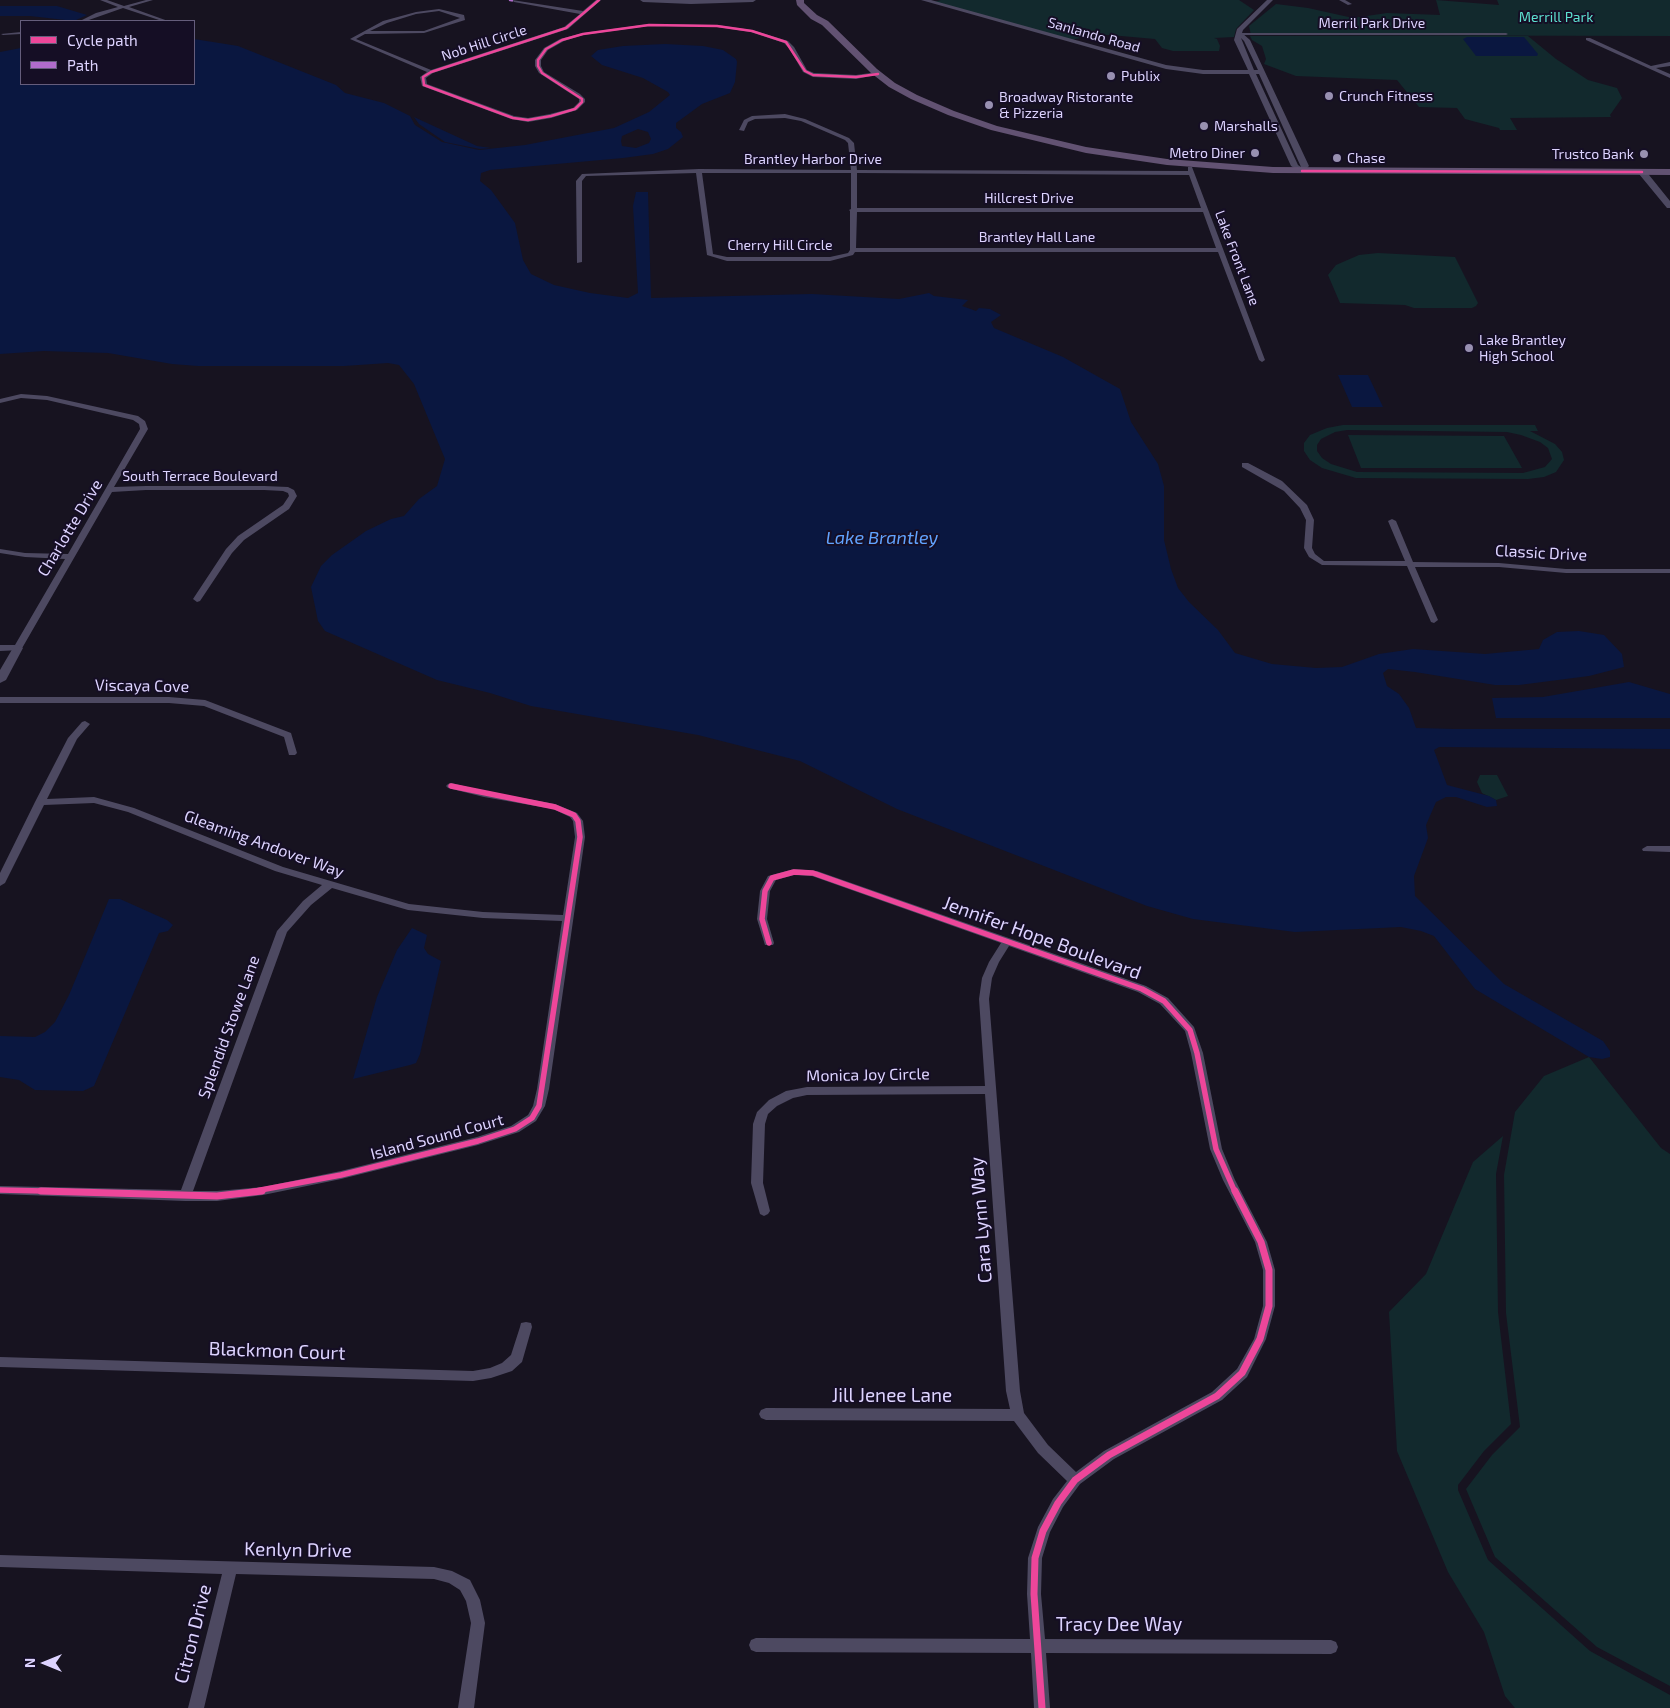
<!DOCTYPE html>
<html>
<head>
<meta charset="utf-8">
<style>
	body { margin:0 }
	#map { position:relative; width:1670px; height:1708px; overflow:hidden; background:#171320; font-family:"Exo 2",sans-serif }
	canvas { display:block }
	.legend { position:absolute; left:20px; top:20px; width:175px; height:65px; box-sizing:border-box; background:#150e25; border:1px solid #655d7c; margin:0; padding:6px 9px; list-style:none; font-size:15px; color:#ddd3ff }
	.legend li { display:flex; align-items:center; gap:10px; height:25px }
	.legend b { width:25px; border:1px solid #655d7c }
	.north { position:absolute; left:20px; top:1638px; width:50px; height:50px; -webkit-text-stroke:4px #150e25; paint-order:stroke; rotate:270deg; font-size:14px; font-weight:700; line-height:20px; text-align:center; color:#ddd3ff }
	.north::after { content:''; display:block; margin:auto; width:18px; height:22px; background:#ddd3ff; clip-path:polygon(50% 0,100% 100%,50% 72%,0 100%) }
</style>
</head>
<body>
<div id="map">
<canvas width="1670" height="1708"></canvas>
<ul class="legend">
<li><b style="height:6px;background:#ed469a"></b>Cycle path</li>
<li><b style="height:6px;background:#b06ccc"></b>Path</li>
</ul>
<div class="north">N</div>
</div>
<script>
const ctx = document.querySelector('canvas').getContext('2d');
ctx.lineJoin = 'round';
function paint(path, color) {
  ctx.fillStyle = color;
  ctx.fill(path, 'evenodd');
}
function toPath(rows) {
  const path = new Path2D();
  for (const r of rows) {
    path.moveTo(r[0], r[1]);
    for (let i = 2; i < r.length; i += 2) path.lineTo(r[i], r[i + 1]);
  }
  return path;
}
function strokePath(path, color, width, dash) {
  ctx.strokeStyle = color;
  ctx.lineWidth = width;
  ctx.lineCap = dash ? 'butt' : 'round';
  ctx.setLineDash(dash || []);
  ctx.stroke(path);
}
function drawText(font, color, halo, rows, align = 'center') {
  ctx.font = font + ' "Exo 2",sans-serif';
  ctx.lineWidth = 4;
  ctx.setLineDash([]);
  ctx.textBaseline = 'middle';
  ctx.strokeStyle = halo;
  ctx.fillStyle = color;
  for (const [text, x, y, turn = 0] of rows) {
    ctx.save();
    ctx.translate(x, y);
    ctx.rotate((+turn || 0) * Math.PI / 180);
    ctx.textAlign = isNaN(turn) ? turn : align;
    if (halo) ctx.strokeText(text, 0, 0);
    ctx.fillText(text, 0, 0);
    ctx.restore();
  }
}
paint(toPath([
	[941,0,1239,0,1254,10,1236,29,1234,37,1214,38,1217,39,1220,46,1219,51,1173,51,1162,48,1155,39,1110,35,1094,35,1071,40,934,2],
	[1436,0,1499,5,1497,0,1670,0,1670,36,1251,35,1249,26,1276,4,1308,8,1353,18,1387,13,1440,15],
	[1250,36,1528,36,1556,59,1588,80,1617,88,1622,98,1610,115,1611,117,1510,118,1517,130,1500,130,1499,128,1465,119,1457,108,1419,107,1397,80,1296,76,1264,64,1266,59,1262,46,1252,40],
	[1378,253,1455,257,1478,303,1476,306,1472,308,1414,308,1405,305,1340,303,1328,275,1336,265,1359,255],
	[1343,425,1535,425,1538,431,1530,431,1555,444,1562,452,1564,460,1556,472,1544,477,1528,479,1356,478,1322,468,1310,460,1304,451,1304,443,1310,435,1327,428],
	[1347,430,1507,432,1521,435,1540,442,1548,448,1552,459,1545,467,1523,473,1357,472,1331,464,1322,458,1317,451,1317,445,1321,439,1335,432],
	[1348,435,1504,436,1522,468,1361,468],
	[1480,775,1497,775,1508,796,1496,800,1482,793,1477,782],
	[1589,1057,1661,1148,1670,1154,1670,1686,1597,1647,1495,1557,1466,1489,1492,1455,1520,1427,1506,1313,1504,1175,1515,1112,1544,1076],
	[1503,1136,1496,1174,1498,1312,1511,1424,1484,1451,1458,1485,1458,1490,1488,1560,1590,1651,1670,1695,1670,1708,1515,1708,1505,1696,1484,1632,1448,1572,1397,1451,1389,1312,1426,1274,1473,1162]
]), '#12292d');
paint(toPath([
	[0,6,57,6,87,15,74,21,30,16,0,16],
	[1467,37,1524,37,1538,54,1537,56,1476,56,1463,39],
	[194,39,238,46,336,85,345,93,384,103,410,116,415,125,442,142,479,150,525,145,614,128,649,112,670,95,668,92,643,78,602,65,591,56,598,50,623,46,665,44,703,46,723,50,736,59,737,62,735,82,730,93,702,104,676,123,676,128,681,132,683,137,668,149,653,154,623,158,490,170,481,173,480,181,491,190,515,223,523,260,531,274,554,285,590,293,628,298,638,293,633,206,636,192,648,192,651,298,812,294,899,299,929,293,934,296,968,300,962,306,976,311,979,308,990,309,1001,315,991,322,994,328,1063,357,1120,389,1131,422,1158,464,1164,486,1164,540,1171,569,1178,588,1189,602,1218,630,1235,653,1272,664,1316,668,1342,667,1379,654,1413,649,1485,654,1539,649,1543,640,1557,632,1579,631,1604,635,1622,654,1624,667,1589,676,1519,685,1495,685,1415,672,1388,669,1383,673,1387,686,1399,694,1409,708,1416,728,1454,729,1670,729,1670,749,1439,747,1434,750,1447,785,1489,796,1496,800,1497,806,1487,807,1456,797,1446,797,1436,802,1426,825,1428,838,1414,876,1415,896,1504,984,1603,1041,1610,1051,1610,1057,1602,1059,1589,1057,1475,989,1434,936,1421,931,1401,927,1295,932,1193,919,1147,906,897,809,800,761,698,735,531,706,490,693,437,680,325,631,318,621,311,587,321,566,332,555,366,531,391,519,404,516,419,499,437,486,445,459,414,384,399,365,388,363,344,366,198,366,172,364,108,353,44,351,0,354,0,52,21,48,21,84,194,84],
	[638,129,648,132,651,139,649,143,636,148,622,146,621,141,622,136],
	[414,117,477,146,491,148,480,149,445,142,419,124],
	[1338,375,1368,375,1383,407,1352,407],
	[1629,682,1670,694,1670,718,1496,718,1492,698,1543,697],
	[109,899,120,899,167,920,173,925,168,931,159,933,94,1086,83,1091,35,1090,19,1080,0,1077,0,1036,35,1037,45,1032,55,1022,69,995],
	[412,928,427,935,424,948,428,954,441,961,420,1054,416,1063,410,1065,353,1079,377,997,397,950]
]), '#0a1740');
paint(toPath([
	[100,0,107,0,124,6,146,0,153,0,129,7,168,21,162,21,123,8,86,21,80,21,96,13,118,7,100,0],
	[512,0,583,11,596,0,601,0,568,29,433,73,426,78,427,84,514,116,528,118,550,114,573,108,579,102,579,99,539,73,535,66,535,60,544,48,560,39,583,33,649,24,717,25,752,30,788,41,794,47,807,70,814,73,856,75,878,72,881,74,856,79,813,77,803,72,789,48,784,43,751,32,717,27,649,26,583,35,564,41,548,50,541,60,541,66,544,72,580,94,585,99,585,102,577,110,551,118,528,122,511,119,422,86,420,77,427,72,350,39,383,21,416,12,439,9,464,15,465,20,424,33,365,34,356,39,431,70,564,27,580,14,514,2,512,0],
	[439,11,460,18,424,31,370,31,387,23,416,14,439,11],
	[1339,0,1345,0,1352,4,1348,5,1339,0],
	[21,32,21,34,3,35,1,34,21,32],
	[1239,33,1506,33,1508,34,1506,35,1237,35,1239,33],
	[1586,38,1590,38,1651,66,1670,62,1670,66,1656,68,1670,74,1670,78,1586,40,1586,38],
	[785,114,805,119,849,138,854,143,857,170,1188,171,1188,167,1192,167,1265,360,1262,362,1259,360,1218,252,855,252,853,255,830,261,727,261,707,255,696,173,586,176,582,181,582,262,577,263,576,181,582,174,699,169,851,170,848,143,845,140,801,121,785,118,755,119,748,122,744,131,739,130,744,120,752,116,785,114],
	[702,173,851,173,851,209,849,210,850,211,850,250,848,253,830,257,727,257,713,254,702,173],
	[857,173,1189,175,1201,208,857,208,857,173],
	[857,212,1203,212,1216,248,856,248,857,212],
	[21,394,47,396,138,416,145,421,148,429,114,487,146,486,264,486,288,487,294,490,297,496,289,509,244,540,232,553,200,601,197,602,193,599,226,549,238,536,283,505,289,496,288,493,283,491,264,490,146,490,112,492,21,650,0,651,0,645,15,645,65,559,25,557,0,553,0,549,25,553,68,554,140,429,139,424,133,420,47,400,21,398,0,403,0,399,21,394],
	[1242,463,1248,463,1282,481,1307,505,1314,520,1312,548,1315,554,1324,561,1405,561,1388,521,1392,519,1396,521,1413,562,1499,563,1566,569,1670,569,1670,573,1566,573,1499,567,1415,567,1438,620,1434,623,1431,622,1407,566,1322,565,1309,557,1304,548,1306,520,1300,508,1284,491,1242,467,1242,463],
	[0,697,169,697,205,700,291,733,297,753,295,755,289,755,284,737,204,706,169,703,0,703,0,697],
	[85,721,90,724,77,739,47,799,94,797,134,808,283,867,409,904,483,912,563,915,575,837,573,821,570,817,553,809,484,797,448,788,446,786,448,784,451,783,484,791,555,804,577,813,583,821,585,837,549,1089,545,1106,536,1121,519,1132,478,1145,341,1179,263,1195,217,1201,185,1201,0,1194,0,1186,181,1190,277,931,303,901,322,885,275,871,128,812,94,803,44,805,5,883,0,886,0,873,35,802,68,738,82,722,85,721],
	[332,888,408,910,483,918,562,921,537,1089,533,1106,528,1115,511,1126,477,1137,341,1171,263,1187,217,1191,193,1191,287,932,311,905,332,888],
	[1647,846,1670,846,1670,852,1643,851,1642,849,1647,846],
	[794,869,817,871,1146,986,1168,998,1194,1027,1203,1053,1222,1149,1235,1180,1267,1242,1275,1270,1275,1306,1266,1339,1247,1377,1222,1400,1114,1459,1080,1484,1063,1507,1050,1532,1042,1558,1041,1594,1045,1639,1331,1640,1336,1642,1338,1647,1336,1652,1331,1654,1046,1653,1050,1708,1034,1708,1031,1653,756,1652,751,1650,749,1645,751,1640,756,1638,1030,1639,1027,1594,1028,1558,1038,1527,1053,1499,1067,1481,1038,1453,1014,1421,766,1420,761,1418,759,1414,761,1410,766,1408,1010,1409,1006,1391,985,1094,807,1095,793,1098,777,1106,768,1114,765,1124,763,1183,770,1211,768,1214,764,1216,760,1214,751,1183,753,1124,757,1112,769,1100,786,1091,807,1087,985,1086,979,999,982,978,989,962,1001,943,812,876,794,875,776,880,770,891,767,919,774,943,773,945,765,945,757,919,760,891,768,876,794,869],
	[1009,946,1138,992,1160,1004,1185,1031,1191,1053,1210,1149,1223,1180,1255,1242,1263,1270,1263,1306,1254,1339,1237,1369,1212,1392,1104,1451,1076,1472,1048,1445,1024,1413,1020,1391,989,999,992,978,999,962,1009,946],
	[526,1322,531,1323,532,1327,522,1362,512,1371,491,1378,473,1381,0,1367,0,1357,473,1371,490,1368,502,1363,511,1355,520,1327,521,1323,526,1322],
	[0,1555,434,1567,452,1571,470,1580,480,1600,485,1623,474,1708,458,1708,471,1623,466,1601,460,1590,449,1583,434,1579,236,1574,204,1708,188,1708,222,1574,0,1567,0,1555]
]), '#4d4961');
paint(toPath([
	[640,0,756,0,753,2,691,4,643,2,640,0],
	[921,0,931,0,1166,65,1203,70,1248,70,1234,40,1237,29,1267,0,1273,0,1243,30,1242,33,1250,40,1309,166,1302,173,1291,166,1249,74,1203,74,1166,69,921,0],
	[1241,38,1244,41,1258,70,1254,70,1241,38],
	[1256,74,1259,74,1301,167,1298,165,1256,74],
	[1639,170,1645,170,1670,201,1670,208,1667,208,1639,174,1639,170],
	[18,645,23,648,6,680,0,683,0,670,14,646,18,645]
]), '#4d4961');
paint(toPath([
	[796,0,804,0,804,3,817,15,828,21,877,69,895,83,917,95,954,111,997,126,1086,147,1167,159,1273,167,1670,169,1670,175,1273,173,1167,165,1086,153,991,130,948,115,911,99,889,87,871,73,822,25,811,19,797,5,796,0]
]), '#625272');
strokePath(toPath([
	[509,0,514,1]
]), '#b06ccc', 2, [4, 2]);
strokePath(toPath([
	[599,0,566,28,431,72,423,77,424,85,513,118,528,120,551,116,575,109,582,102,582,99,542,73,538,66,538,60,546,49,562,40,583,34,649,25,717,26,752,31,786,42,805,71,813,75,856,77,878,74],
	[1302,171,1642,172]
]), '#ed469a', 2.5);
strokePath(toPath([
	[769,943,762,919,765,891,772,878,794,872,813,873,1142,989,1164,1001,1190,1030,1197,1053,1216,1149,1235,1192],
	[0,1190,86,1192],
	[250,1192,341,1175,478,1141,515,1129,532,1118,539,1106,580,837,578,821,574,815,555,807,451,786]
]), '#ed469a', 5.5);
strokePath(toPath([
	[41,1191,217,1196,262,1191],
	[1042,1708,1034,1594,1035,1558,1043,1531,1058,1503,1075,1480,1109,1455,1217,1396,1242,1373,1260,1339,1269,1306,1269,1270,1261,1242,1235,1191]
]), '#ed469a', 7);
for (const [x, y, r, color] of [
	[1111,76,5,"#9890b1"],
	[1329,96,5,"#9890b1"],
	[989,105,5,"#9890b1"],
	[1204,126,5,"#9890b1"],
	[1255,153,5,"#9890b1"],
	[1644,154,5,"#9890b1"],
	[1337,158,5,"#9890b1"],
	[1469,348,5,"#9890b1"]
]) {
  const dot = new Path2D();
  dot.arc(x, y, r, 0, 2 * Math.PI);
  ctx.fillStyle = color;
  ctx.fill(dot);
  strokePath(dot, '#150e25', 2);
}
drawText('14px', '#5de1d0', '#150e25', [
	["Merrill Park",1556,17]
]);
drawText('14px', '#ddd3ff', '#150e25', [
	["Merril Park Drive",1372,23],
	["Sanlando Road",1094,35,16],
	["Nob Hill Circle",484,43,-18],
	["Brantley Harbor Drive",813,159],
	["Hillcrest Drive",1029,198],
	["Brantley Hall Lane",1037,237],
	["Cherry Hill Circle",780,245],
	["Lake Front Lane",1237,258,69],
	["South Terrace Boulevard",200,476]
]);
drawText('14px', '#ddd3ff', '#150e25', [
	["Publix",1121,76],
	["Crunch Fitness",1339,96],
	["Broadway Ristorante",999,97],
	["& Pizzeria",999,113],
	["Marshalls",1214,126],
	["Metro Diner",1245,153,"right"],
	["Trustco Bank",1634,154,"right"],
	["Chase",1347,158],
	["Lake Brantley",1479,340],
	["High School",1479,356]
], 'left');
drawText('16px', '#ddd3ff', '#150e25', [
	["Charlotte Drive",70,528,-59],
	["Classic Drive",1541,553,3],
	["Viscaya Cove",142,686,1],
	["Gleaming Andover Way",264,844,20],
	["Splendid Stowe Lane",229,1027,-70],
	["Monica Joy Circle",868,1075,-1],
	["Island Sound Court",437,1137,-15]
]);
drawText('italic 18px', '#61a3ff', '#150e25', [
	["Lake Brantley",882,538]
]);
drawText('19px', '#ddd3ff', '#150e25', [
	["Jennifer Hope Boulevard",1042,938,20],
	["Cara Lynn Way",981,1220,-94],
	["Blackmon Court",277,1351,2],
	["Jill Jenee Lane",892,1396],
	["Kenlyn Drive",298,1550,1],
	["Tracy Dee Way",1119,1625],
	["Citron Drive",193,1634,-76]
]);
</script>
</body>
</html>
